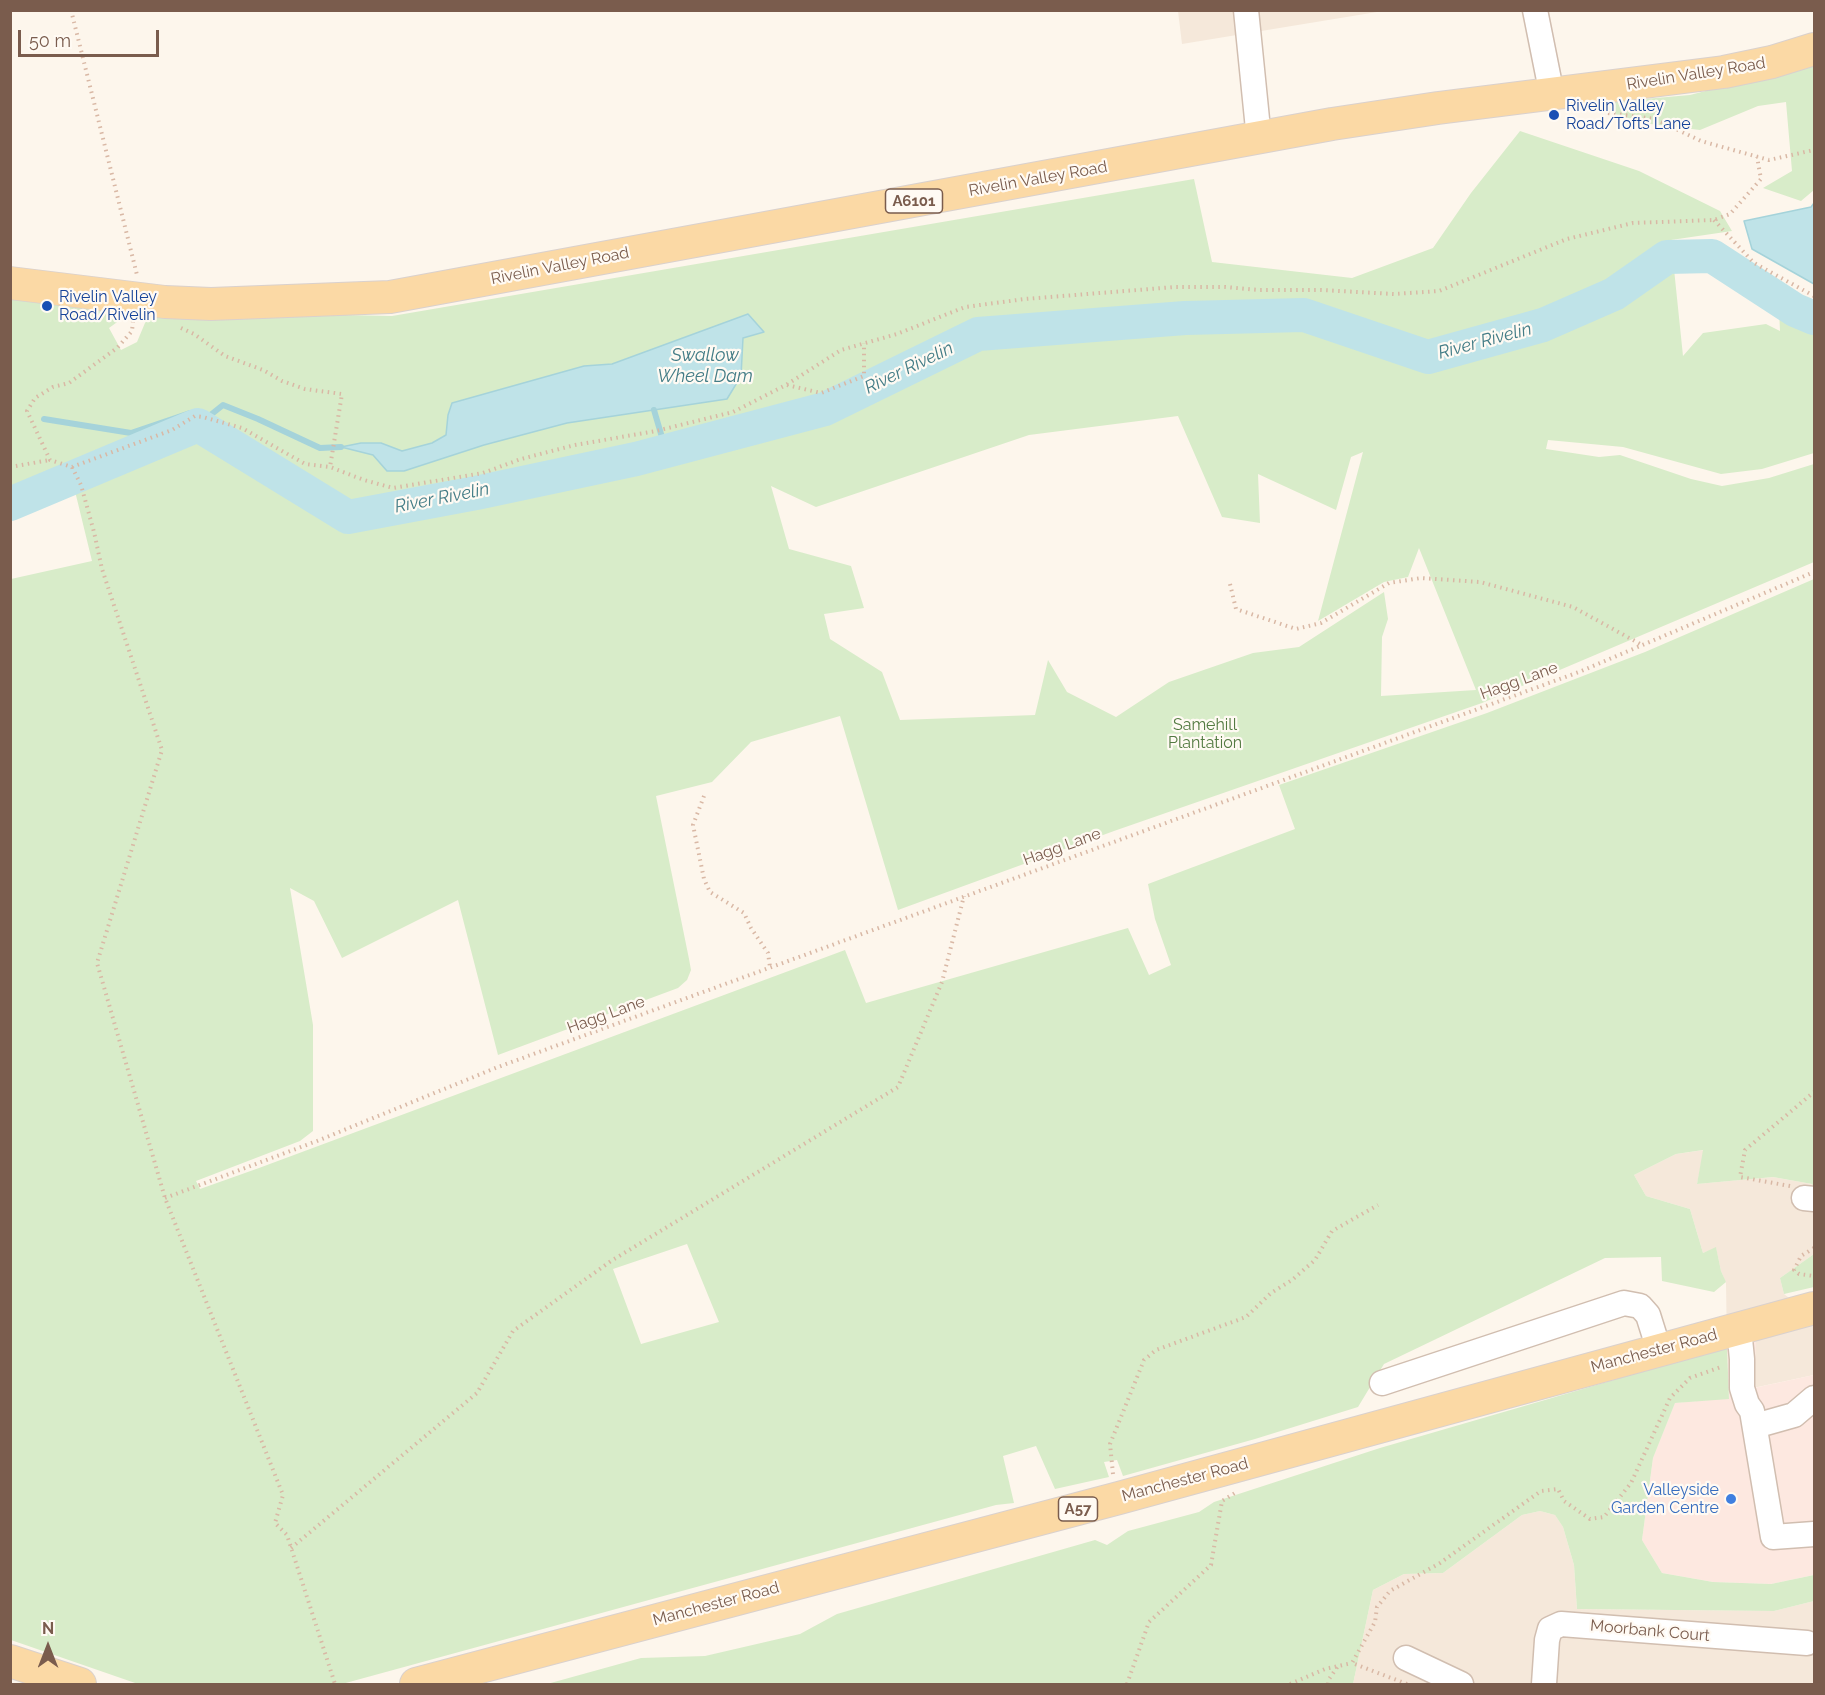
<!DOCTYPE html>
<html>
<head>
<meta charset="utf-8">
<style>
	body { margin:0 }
	#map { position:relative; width:1825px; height:1695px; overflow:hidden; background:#fdf6ec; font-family:Raleway,sans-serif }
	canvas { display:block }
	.frame { position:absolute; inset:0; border:12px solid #7a5c4d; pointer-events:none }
	.north { position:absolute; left:18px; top:1617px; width:60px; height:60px; -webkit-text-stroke:4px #fffaf3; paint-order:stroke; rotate:0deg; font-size:16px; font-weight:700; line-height:24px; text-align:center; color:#7a5c4d }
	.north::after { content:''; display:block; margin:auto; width:21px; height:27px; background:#7a5c4d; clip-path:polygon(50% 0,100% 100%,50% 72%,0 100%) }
	.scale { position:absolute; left:18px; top:30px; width:141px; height:27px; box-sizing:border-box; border:3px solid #7a5c4d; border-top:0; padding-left:8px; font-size:18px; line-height:21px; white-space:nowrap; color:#7a5c4d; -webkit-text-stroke:4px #fffaf3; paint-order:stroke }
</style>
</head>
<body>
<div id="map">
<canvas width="1825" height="1695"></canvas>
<div class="frame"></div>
<div class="north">N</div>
<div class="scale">50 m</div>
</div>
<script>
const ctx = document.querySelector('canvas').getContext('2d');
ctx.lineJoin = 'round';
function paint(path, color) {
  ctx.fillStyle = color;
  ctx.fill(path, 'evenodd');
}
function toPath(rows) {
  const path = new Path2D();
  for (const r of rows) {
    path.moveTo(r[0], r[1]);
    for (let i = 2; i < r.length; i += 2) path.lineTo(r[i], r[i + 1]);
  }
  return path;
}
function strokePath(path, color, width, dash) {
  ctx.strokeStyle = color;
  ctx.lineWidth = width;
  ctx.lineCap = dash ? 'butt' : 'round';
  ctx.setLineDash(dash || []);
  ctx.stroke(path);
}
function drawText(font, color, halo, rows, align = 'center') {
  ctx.font = font + ' Raleway,sans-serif';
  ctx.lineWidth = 4.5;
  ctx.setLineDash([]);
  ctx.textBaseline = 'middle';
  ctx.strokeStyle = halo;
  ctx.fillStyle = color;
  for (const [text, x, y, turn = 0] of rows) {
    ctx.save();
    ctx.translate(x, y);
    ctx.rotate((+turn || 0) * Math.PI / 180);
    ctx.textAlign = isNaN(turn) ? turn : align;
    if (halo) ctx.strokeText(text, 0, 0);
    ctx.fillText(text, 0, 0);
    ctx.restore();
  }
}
paint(toPath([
	[1376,10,1377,12,1182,44,1178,11],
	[1704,1150,1697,1184,1773,1177,1812,1184,1814,1188,1814,1254,1780,1278,1784,1294,1814,1317,1814,1375,1753,1388,1755,1341,1727,1347,1726,1283,1721,1271,1716,1248,1703,1253,1690,1209,1646,1196,1634,1175,1676,1154],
	[1540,1511,1555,1515,1563,1527,1574,1565,1577,1609,1774,1611,1814,1601,1814,1684,1353,1684,1373,1590,1404,1574,1443,1573,1522,1515]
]), '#f5e8da');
paint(toPath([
	[1756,1341,1754,1388,1814,1375,1814,1575,1771,1584,1713,1582,1662,1573,1642,1540,1653,1458,1675,1403,1729,1398,1727,1347]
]), '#fde8e0');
paint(toPath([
	[1814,63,1814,190,1801,201,1763,188,1792,171,1786,102,1758,106,1700,130,1626,121,1599,103,1690,95],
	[1520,131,1639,171,1720,211,1732,231,1671,240,1683,356,1703,333,1766,324,1780,331,1778,288,1814,302,1814,453,1762,469,1721,474,1623,447,1548,440,1546,449,1599,457,1620,455,1691,479,1722,486,1769,478,1814,464,1814,562,1482,703,1114,831,898,910,840,716,751,742,712,782,656,796,689,959,691,970,687,980,678,988,498,1055,458,900,342,958,314,901,290,888,313,1025,313,1131,300,1141,196,1181,200,1189,259,1168,845,950,866,1003,1128,928,1149,975,1171,965,1155,919,1148,884,1295,829,1279,785,1487,713,1645,652,1814,579,1814,1188,1812,1184,1773,1177,1697,1184,1703,1150,1676,1154,1634,1175,1646,1196,1690,1209,1703,1253,1716,1247,1721,1271,1726,1282,1714,1292,1662,1281,1661,1257,1605,1258,1384,1364,1358,1407,1255,1439,1123,1476,1117,1460,1104,1462,1109,1477,1055,1489,1036,1446,1003,1456,1014,1503,996,1505,342,1684,138,1684,11,1640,11,579,92,561,74,487,11,513,11,293,109,304,121,314,120,320,109,328,121,350,137,342,150,311,392,316,1194,179,1212,262,1352,278,1433,248,1471,193],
	[1178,416,1222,517,1260,523,1258,474,1336,510,1351,457,1363,452,1318,621,1384,582,1408,577,1419,548,1476,690,1381,696,1382,637,1388,619,1384,592,1299,647,1253,653,1169,682,1116,717,1067,692,1048,660,1035,715,900,720,882,672,830,639,824,614,864,608,851,566,789,549,771,486,816,507,1029,435],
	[687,1244,719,1322,641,1344,613,1269],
	[1814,1254,1814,1287,1784,1294,1780,1278],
	[1727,1347,1729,1399,1675,1403,1653,1458,1642,1540,1662,1573,1713,1582,1771,1584,1814,1575,1814,1601,1774,1611,1577,1609,1574,1565,1563,1527,1555,1515,1540,1511,1522,1515,1443,1573,1404,1574,1373,1590,1353,1684,547,1684,641,1658,705,1656,800,1634,837,1614,1095,1540,1107,1545,1128,1531,1199,1512,1214,1502,1380,1448]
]), '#d8ecc9');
const water = toPath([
	[1814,203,1814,284,1752,249,1744,221,1811,207,1814,203],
	[748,314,764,332,743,338,741,376,727,399,567,423,484,445,404,471,387,471,373,455,341,447,361,443,381,443,402,451,432,443,446,435,448,415,452,403,584,366,612,364,748,314]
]);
paint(water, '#bfe3e8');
strokePath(water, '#a5d3da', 1.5);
strokePath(toPath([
	[654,410,666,451],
	[44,419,131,433,190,413,198,425,223,405,258,419,320,448,341,447]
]), '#a5d3da', 6);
strokePath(toPath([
	[10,504,198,425,348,517,476,493,636,459,825,409,978,334,1185,318,1304,315,1428,357,1543,325,1614,294,1667,257,1712,256,1795,310,1814,318]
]), '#bfe3e8', 34);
const minor = toPath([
	[1246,10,1259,139],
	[1535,10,1552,95],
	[1804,1198,1814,1199],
	[1739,1329,1742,1359,1742,1388,1747,1404,1752,1411,1773,1537,1814,1534],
	[1382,1383,1624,1303,1640,1306,1648,1315,1659,1350],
	[1755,1426,1794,1415,1814,1398],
	[1406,1658,1461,1684],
	[1544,1684,1547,1640,1550,1629,1561,1624,1807,1643]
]);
const major = toPath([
	[10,283,165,302,211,304,390,297,1332,124,1438,108,1724,72,1772,62,1814,49],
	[10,1661,80,1684],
	[416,1684,1119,1498,1814,1308]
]);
strokePath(minor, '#d1beb0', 27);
strokePath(major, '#dad1cd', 34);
strokePath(toPath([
	[71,10,137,275],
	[1608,113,1655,119,1701,141,1769,160,1814,150],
	[1714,220,1754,263,1814,296],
	[133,321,132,331,117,348,69,383,53,387,35,398,27,411,50,460,72,467,172,430,195,416,203,417,242,428,305,464,330,467,364,480,393,488,483,473,521,459,575,445,656,431,733,412,786,385,841,350,897,334,965,307,1025,299,1175,287,1225,287,1259,290,1321,290,1394,294,1439,291,1567,239,1633,223,1714,220,1730,214,1761,179,1757,157],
	[181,328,194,334,225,356,263,370,282,381,305,389,342,394,330,467],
	[787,385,821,393,864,376,864,343],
	[10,467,50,460],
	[72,467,81,485,94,532,102,569,162,750,97,963,165,1198,283,1495,275,1523,287,1535,335,1684],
	[1230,584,1236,609,1296,629,1321,623,1389,583,1421,578,1480,582,1573,607,1642,645],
	[704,796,693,825,704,879,710,892,744,913,751,928,768,953,770,967],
	[1790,1186,1740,1177,1745,1150,1814,1092],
	[165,1198,317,1141,498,1067,1579,672,1814,572],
	[1814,1248,1801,1256,1794,1270,1799,1274,1814,1276],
	[1113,1474,1110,1444,1144,1360,1156,1350,1246,1317,1271,1293,1292,1280,1315,1260,1332,1231,1378,1205],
	[291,1548,477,1393,513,1331,611,1261,898,1087,942,982,964,896],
	[1127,1684,1149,1622,1211,1565,1222,1501,1235,1493],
	[1290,1684,1325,1669,1352,1663],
	[1328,1684,1329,1679,1338,1666],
	[1407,1684,1352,1663,1375,1622,1377,1607,1390,1591,1440,1563,1541,1491,1558,1489,1564,1501,1590,1519,1604,1517,1631,1483,1670,1398,1690,1378,1721,1367]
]), '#d9b8a5', 4, [1.5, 4.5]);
strokePath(minor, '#fff', 24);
strokePath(major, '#fbd9a5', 32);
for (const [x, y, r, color] of [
	[1554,115,6,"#1a4fb4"],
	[47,306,6,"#1a4fb4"],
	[1731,1499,6,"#3f7fe0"]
]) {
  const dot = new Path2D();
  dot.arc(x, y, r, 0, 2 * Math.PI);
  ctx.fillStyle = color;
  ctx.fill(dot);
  strokePath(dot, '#fffaf3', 2);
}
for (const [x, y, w] of [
	[914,201,57],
	[1078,1509,39]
]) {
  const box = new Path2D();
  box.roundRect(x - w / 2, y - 12, w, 24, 4.5);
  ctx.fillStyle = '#fffaf3';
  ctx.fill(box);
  strokePath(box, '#7a5c4d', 1.5);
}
drawText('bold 15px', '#7a5c4d', null, [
	["A6101",914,201],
	["A57",1078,1509]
]);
drawText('16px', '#7a5c4d', '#fffaf3', [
	["Rivelin Valley Road",1696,74,-9],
	["Rivelin Valley Road",1038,179,-10],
	["Rivelin Valley Road",560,266,-11],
	["Hagg Lane",1519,681,-20],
	["Hagg Lane",1062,847,-20],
	["Hagg Lane",606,1015,-20],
	["Manchester Road",1654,1351,-15],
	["Manchester Road",1185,1480,-15],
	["Manchester Road",716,1604,-15],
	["Moorbank Court",1650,1631,5]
]);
drawText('16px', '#164399', '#fffaf3', [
	["Rivelin Valley",1566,106],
	["Road/Tofts Lane",1566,124],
	["Rivelin Valley",59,297],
	["Road/Rivelin",59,315]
], 'left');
drawText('16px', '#537a41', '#fffaf3', [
	["Samehill",1205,725],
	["Plantation",1205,743]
]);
drawText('16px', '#366cbe', '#fffaf3', [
	["Valleyside",1719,1490],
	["Garden Centre",1719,1508]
], 'right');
drawText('italic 18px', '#437c86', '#fffaf3', [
	["River Rivelin",1485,341,-15],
	["Swallow",705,356],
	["Wheel Dam",705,377],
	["River Rivelin",909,368,-26],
	["River Rivelin",442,498,-11]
]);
</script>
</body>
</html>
